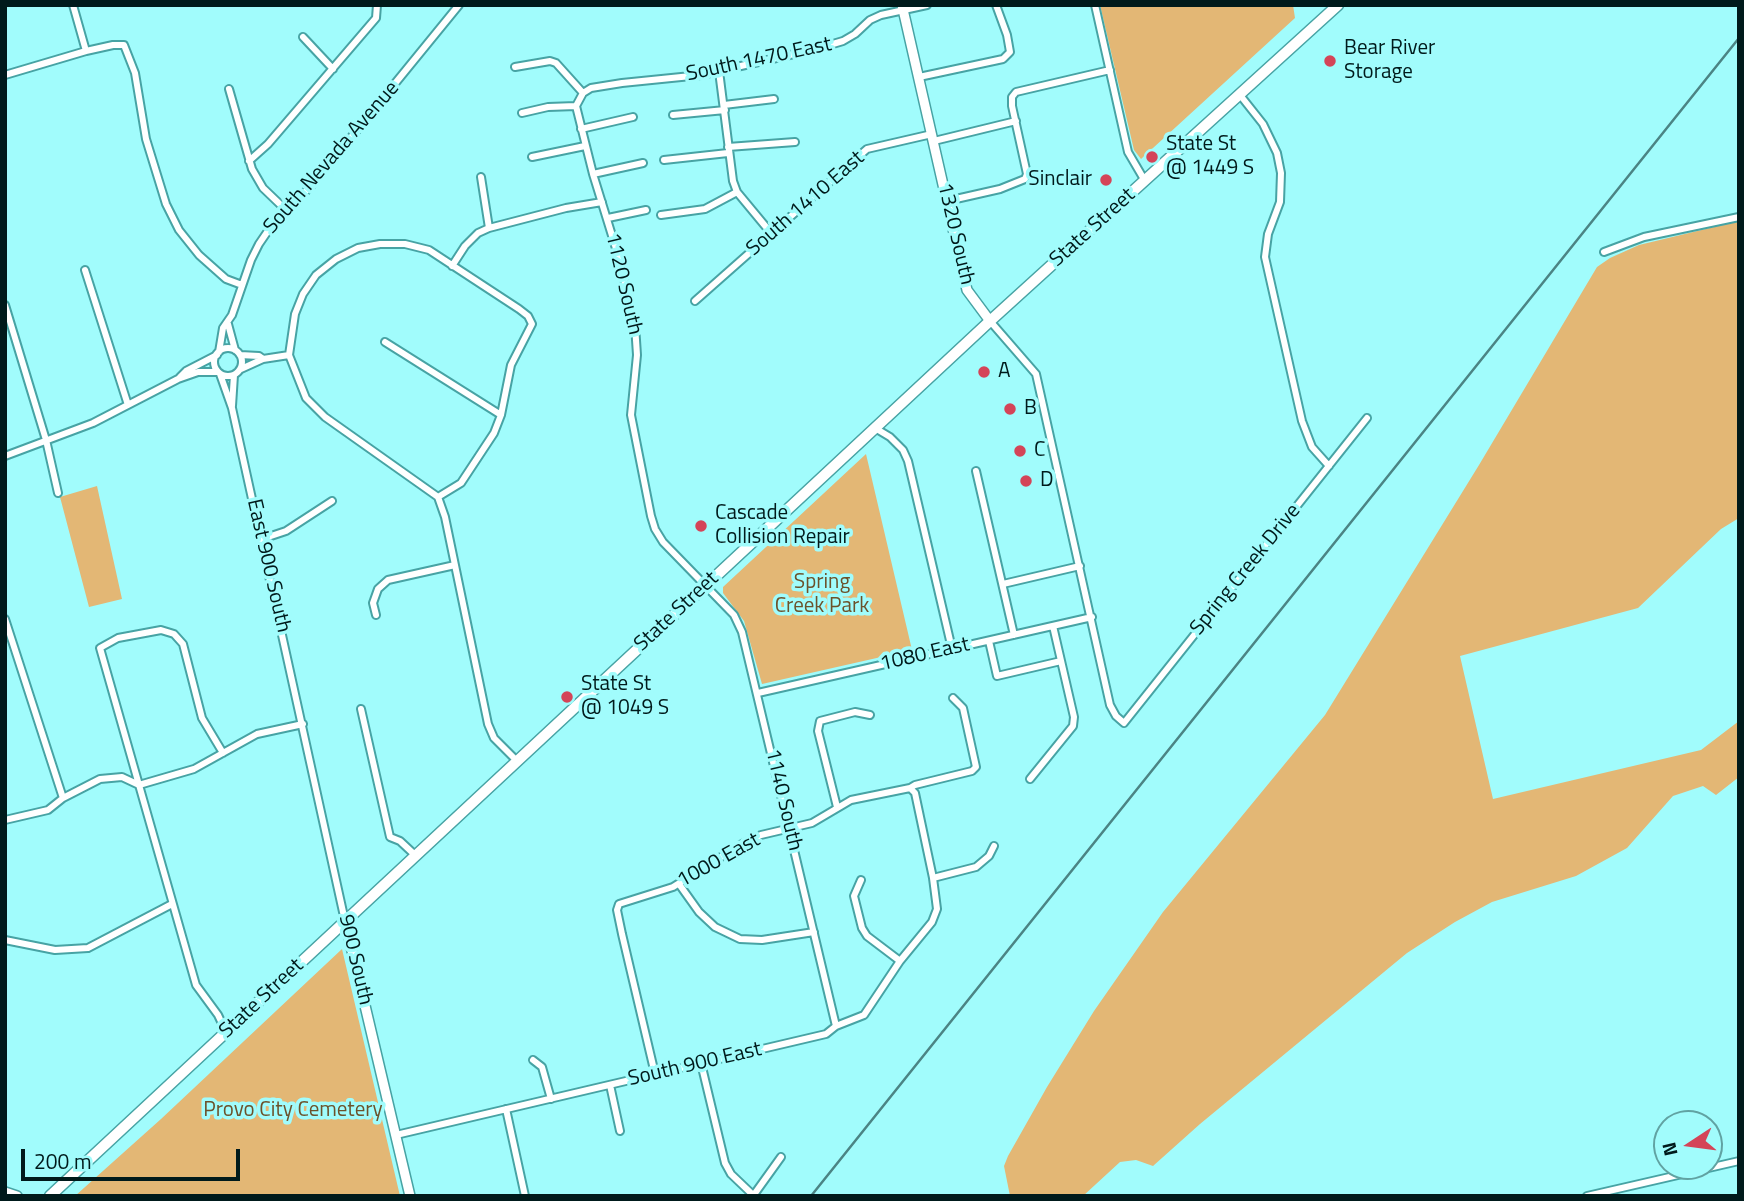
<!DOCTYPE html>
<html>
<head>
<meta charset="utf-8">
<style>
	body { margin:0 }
	#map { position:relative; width:1744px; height:1201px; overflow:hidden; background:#a1fcfc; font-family:"Titillium Web",sans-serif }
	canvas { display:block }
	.frame { position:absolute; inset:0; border:7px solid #001a1b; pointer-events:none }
	.north { position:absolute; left:1653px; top:1110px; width:70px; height:70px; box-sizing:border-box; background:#a1fcfc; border:2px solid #61a2a2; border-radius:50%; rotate:257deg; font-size:19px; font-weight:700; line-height:28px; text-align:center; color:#001a1b }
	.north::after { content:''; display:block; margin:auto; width:24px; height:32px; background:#d44458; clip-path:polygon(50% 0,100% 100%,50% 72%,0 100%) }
	.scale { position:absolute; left:21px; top:1149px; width:219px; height:32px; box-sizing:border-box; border:4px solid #001a1b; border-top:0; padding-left:9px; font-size:21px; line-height:24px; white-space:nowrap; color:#001a1b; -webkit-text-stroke:5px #a1fcfc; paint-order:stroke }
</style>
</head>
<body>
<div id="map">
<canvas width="1744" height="1201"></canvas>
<div class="frame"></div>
<div class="north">N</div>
<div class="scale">200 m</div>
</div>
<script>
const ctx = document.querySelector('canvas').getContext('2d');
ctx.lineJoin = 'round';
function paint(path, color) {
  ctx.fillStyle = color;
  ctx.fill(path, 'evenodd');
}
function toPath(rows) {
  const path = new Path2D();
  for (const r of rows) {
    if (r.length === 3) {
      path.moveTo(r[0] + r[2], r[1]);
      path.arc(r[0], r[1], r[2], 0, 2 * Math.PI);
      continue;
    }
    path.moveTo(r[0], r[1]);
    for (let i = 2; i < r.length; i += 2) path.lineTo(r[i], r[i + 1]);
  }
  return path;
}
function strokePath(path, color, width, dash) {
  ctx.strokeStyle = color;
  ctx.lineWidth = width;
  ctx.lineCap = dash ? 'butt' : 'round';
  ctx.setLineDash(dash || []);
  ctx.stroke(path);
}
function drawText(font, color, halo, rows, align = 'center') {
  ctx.font = font + ' "Titillium Web",sans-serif';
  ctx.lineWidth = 7;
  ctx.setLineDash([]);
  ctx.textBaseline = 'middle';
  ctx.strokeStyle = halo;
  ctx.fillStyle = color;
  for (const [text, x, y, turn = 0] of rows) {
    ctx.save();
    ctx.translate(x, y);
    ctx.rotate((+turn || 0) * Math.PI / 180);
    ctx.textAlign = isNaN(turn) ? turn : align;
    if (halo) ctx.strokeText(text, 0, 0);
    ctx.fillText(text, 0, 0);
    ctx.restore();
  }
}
paint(toPath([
	[1100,5,1293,5,1295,18,1141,159,1134,150],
	[1739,221,1739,518,1721,529,1638,608,1460,656,1493,799,1701,750,1739,721,1739,777,1716,795,1703,786,1673,796,1627,848,1576,876,1492,902,1455,922,1407,953,1200,1124,1153,1166,1136,1160,1120,1162,1083,1196,1010,1196,1004,1166,1008,1156,1047,1087,1094,1011,1163,912,1325,715,1479,465,1597,267,1610,258,1639,245],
	[866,454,912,650,762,684,744,621,723,593,723,587],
	[97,486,122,599,89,607,60,497],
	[342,949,400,1196,75,1196,161,1119]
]), '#e3b775');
const street = toPath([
	[73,5,86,51],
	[1095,5,1128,152,1145,181],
	[303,37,333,69],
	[515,67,550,61,556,63,583,93],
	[719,71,733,181,737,192,771,233],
	[5,75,86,51,113,45,124,45,135,73,146,139,166,204,179,230,199,255,226,279,242,285],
	[919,77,1003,59,1010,52,1007,35,996,5],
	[229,89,252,169,263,188,287,211],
	[583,93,576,106,593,174,618,255,635,325,637,355,631,415,651,516,655,529,663,542,734,615,742,632,836,1026],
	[583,93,591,88,622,83,701,75,816,49,843,41,855,34,870,20,881,15,927,5],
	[1240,95,1263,124,1277,153,1281,173,1280,202,1268,234,1265,257,1302,421,1312,447,1329,466],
	[724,105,774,99],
	[522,113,548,107,576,106],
	[673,115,725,110],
	[581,129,633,117],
	[934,141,1016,121],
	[728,147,795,142],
	[532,157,585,146],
	[664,160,728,153],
	[249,161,268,144,376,18,377,5],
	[593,174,643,163],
	[481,177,489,228],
	[947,201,1000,189,1025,179,1027,174,1012,106,1012,97,1016,92,1110,70],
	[661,215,705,209,737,192],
	[608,218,646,210],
	[1604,252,1644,237,1739,217],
	[452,266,465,246,478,233,489,228,566,208,602,202],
	[85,270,128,405],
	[695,301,867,149,932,134],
	[5,305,46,440,58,493],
	[990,321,1036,374,1110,705,1116,716,1124,723,1367,418],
	[228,324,235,350],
	[385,342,501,415],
	[228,362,14],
	[219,352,223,328,232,315,251,260,259,244,272,225,313,184,459,5],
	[240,355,259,356,263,359],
	[241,369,263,359,289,355],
	[220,374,232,408,345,921],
	[180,377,186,371,217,355],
	[232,406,234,375],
	[875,428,890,437,903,450,908,461,952,649],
	[5,456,93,423,178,379,198,372,218,372],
	[976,471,1014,635],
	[438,497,461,483,494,433,501,415,511,365,532,324,528,316,519,309,429,250,405,244,380,244,358,248,336,259,316,275,303,294,295,314,289,355,306,398,325,417,438,497,445,517,488,724,494,738,516,760],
	[262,539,286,531,332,501],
	[1003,584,1080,566],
	[376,615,373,603,378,589,388,580,455,565],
	[5,619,63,798],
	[989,641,997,676,1061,661],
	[758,693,1092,617],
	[361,709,390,837,400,841,415,855],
	[223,753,202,718,183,644,174,634,161,630,118,638,100,648,196,985,218,1015,226,1032],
	[1030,779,1073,726,1074,717,1053,626],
	[837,807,818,731,820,721,855,712,870,715],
	[5,820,48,810,63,798,100,779,122,777,139,785,194,769,257,734,303,724],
	[933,878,976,867,989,856,994,846],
	[861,880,854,896,862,928,867,936,900,961],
	[679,884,699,912,715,927,740,939,762,940,814,932],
	[5,940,55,950,88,948,172,904],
	[533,1060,542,1067,551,1099],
	[701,1063,725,1163,731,1174,753,1195],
	[655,1074,622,934,617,910,619,904,673,887,742,844,761,835,812,823,851,800,910,788,915,785,972,771,976,767,963,708,953,698],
	[610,1085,620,1131],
	[506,1109,525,1196],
	[396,1135,826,1034,836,1026,864,1015,900,961,932,922,937,909,933,878,915,793,910,788],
	[753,1196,781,1157],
	[1587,1196,1739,1161]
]);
const secondary = toPath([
	[902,5,967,290,990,321],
	[345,921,410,1196],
	[5,1192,17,1196]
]);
const primary = toPath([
	[50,1196,990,321,1338,5]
]);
strokePath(street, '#47a3a4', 10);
strokePath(secondary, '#47a3a4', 12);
strokePath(primary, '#47a3a4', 13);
strokePath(street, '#fff', 6);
strokePath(secondary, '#fff', 9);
strokePath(primary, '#fff', 10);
strokePath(toPath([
	[811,1196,1739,38]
]), '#4b8484', 2.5);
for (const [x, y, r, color] of [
	[1330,61,7,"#d44458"],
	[1152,157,7,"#d44458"],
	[1106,180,7,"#d44458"],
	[984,372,7,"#d44458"],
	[1010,409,7,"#d44458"],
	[1020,451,7,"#d44458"],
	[1026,481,7,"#d44458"],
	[701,526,7,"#d44458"],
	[567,697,7,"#d44458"]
]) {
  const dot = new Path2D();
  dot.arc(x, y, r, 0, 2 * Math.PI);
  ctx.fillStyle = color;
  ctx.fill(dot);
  strokePath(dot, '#a1fcfc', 2.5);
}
drawText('21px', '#001a1b', '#a1fcfc', [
	["Bear River",1344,49],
	["Storage",1344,73],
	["State St",1166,145],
	["@ 1449 S",1166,169],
	["Sinclair",1092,180,"right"],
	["A",998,372],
	["B",1024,409],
	["C",1034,451],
	["D",1040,481],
	["Cascade",715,514],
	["Collision Repair",715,538],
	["State St",581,685],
	["@ 1049 S",581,709]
], 'left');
drawText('21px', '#001a1b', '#a1fcfc', [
	["South 1470 East",759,60,-12],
	["South Nevada Avenue",332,158,-49],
	["South 1410 East",806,204,-41],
	["State Street",1093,228,-42],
	["1320 South",955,234,77],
	["1120 South",623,284,77],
	["East 900 South",268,566,77],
	["Spring Creek Drive",1246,570,-51],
	["State Street",677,612,-43],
	["1080 East",925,655,-13],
	["1140 South",783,800,77],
	["1000 East",719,861,-29],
	["900 South",355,960,77],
	["State Street",262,999,-43],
	["South 900 East",695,1065,-13]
]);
drawText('21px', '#6c522b', '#a1fcfc', [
	["Spring",822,583],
	["Creek Park",822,607],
	["Provo City Cemetery",293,1111]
]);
</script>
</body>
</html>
